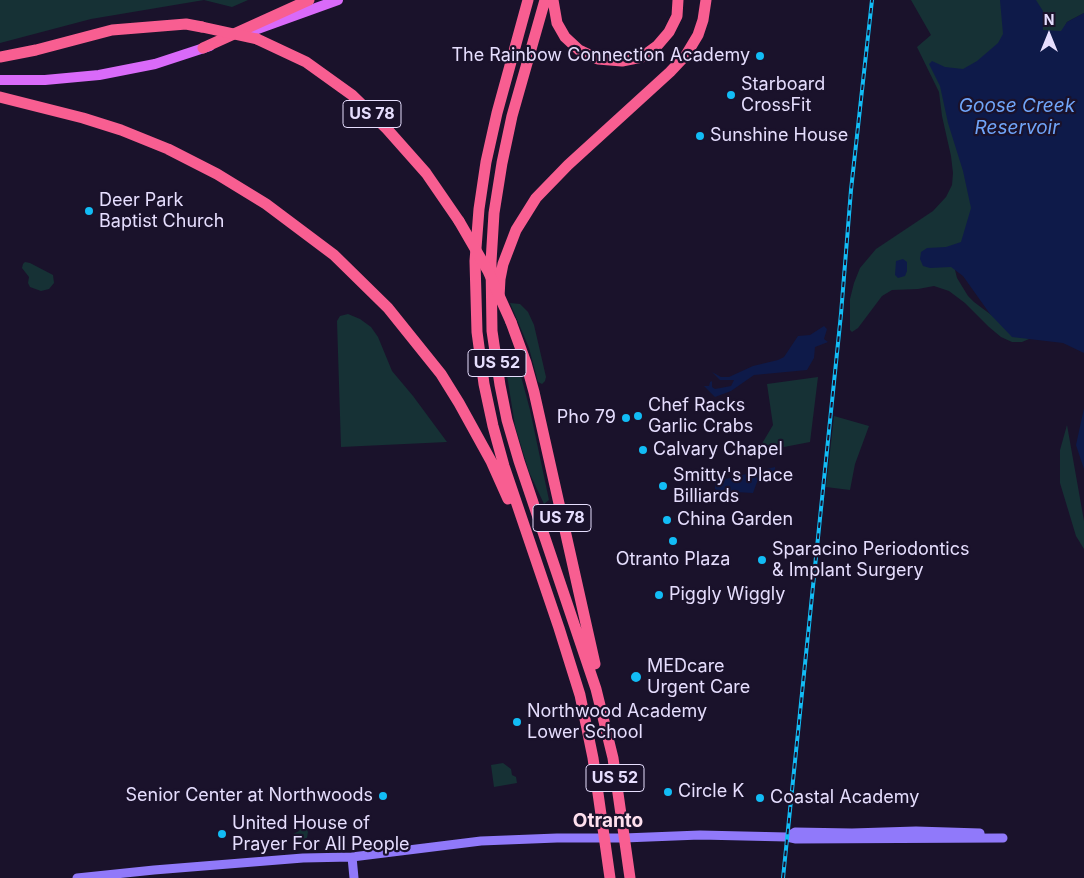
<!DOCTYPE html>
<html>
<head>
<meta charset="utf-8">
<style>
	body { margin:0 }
	#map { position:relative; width:1084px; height:878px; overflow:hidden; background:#1a122b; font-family:Inter,sans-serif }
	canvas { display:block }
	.north { position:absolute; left:1024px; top:10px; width:50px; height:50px; -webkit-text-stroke:4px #1a122b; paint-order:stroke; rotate:0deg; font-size:14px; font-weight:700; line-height:20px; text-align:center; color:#e6defe }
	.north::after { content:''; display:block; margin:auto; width:18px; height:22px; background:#e6defe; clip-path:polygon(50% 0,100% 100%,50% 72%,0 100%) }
</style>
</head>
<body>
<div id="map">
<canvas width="1084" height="878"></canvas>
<div class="north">N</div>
</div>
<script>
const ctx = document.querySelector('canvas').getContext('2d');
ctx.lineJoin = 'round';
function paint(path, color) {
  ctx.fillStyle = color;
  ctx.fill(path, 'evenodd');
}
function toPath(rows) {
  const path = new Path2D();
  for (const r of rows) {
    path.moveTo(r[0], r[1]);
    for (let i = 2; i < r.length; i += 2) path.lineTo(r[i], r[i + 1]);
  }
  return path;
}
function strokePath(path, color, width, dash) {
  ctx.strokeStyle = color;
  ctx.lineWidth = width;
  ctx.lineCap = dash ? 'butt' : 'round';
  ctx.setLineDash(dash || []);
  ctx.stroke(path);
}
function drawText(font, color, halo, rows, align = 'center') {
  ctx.font = font + ' Inter,sans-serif';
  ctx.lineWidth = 4.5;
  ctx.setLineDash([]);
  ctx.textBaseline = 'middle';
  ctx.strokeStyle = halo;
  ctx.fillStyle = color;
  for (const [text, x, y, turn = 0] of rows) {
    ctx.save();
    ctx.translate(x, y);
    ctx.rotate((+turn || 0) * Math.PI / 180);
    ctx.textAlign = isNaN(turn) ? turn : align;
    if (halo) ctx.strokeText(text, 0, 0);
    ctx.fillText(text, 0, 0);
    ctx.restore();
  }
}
paint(toPath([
	[0,0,248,0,232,7,204,0,91,19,0,43],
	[911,0,1084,0,1084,13,1067,22,976,205,955,260,955,270,957,278,968,296,974,302,994,317,1038,335,1022,342,1012,342,1001,337,989,327,965,303,949,291,934,286,918,289,892,290,882,296,858,328,852,332,850,330,850,299,854,283,860,268,876,249,933,211,946,197,952,185,953,173,951,156,942,116,939,92,917,47,931,35],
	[25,262,30,263,53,275,54,283,49,289,41,291,30,287,28,283,29,277,22,268,23,264],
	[510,303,520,304,528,312,534,325,546,377,545,381,542,384,538,382,529,348],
	[348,314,360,319,371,327,378,337,392,371,413,396,447,442,341,447,337,321,340,316],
	[517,361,530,410,549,500,544,504,529,472,515,426,505,363],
	[818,377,810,442,763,451,760,447,773,425,767,384],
	[834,416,869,426,855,464,850,490,826,487],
	[1067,425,1084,521,1084,549,1076,536,1060,483,1060,450],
	[503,763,511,769,512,775,516,777,517,783,494,787,491,765],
	[301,827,306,828,308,832,307,838,303,842,295,841,292,839,293,834,299,831]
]), '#163135');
paint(toPath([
	[1000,0,1036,0,1043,11,1043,30,1061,31,1067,22,1084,13,1084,353,1063,343,1012,337,990,314,963,276,951,267,930,268,923,266,920,259,921,252,927,248,946,247,961,242,971,208,963,171,948,123,940,86,929,64,932,61,945,67,963,69,977,61,998,43,1003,34],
	[903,259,907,262,907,271,905,276,898,278,895,275,896,261],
	[824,326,827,329,824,339,828,342,815,347,814,358,807,370,754,375,731,391,715,397,704,386,709,386,710,382,712,381,712,387,715,389,731,386,734,380,720,380,712,372,721,377,729,377,753,366,778,360,784,357,798,336,810,335],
	[1084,408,1084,469,1076,445],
	[775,467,775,478,772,482,761,479,757,482,753,493,718,491,715,489,715,482,717,481]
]), '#0e1a49');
strokePath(toPath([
	[787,837,795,832,852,833,916,831,980,833],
	[352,857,354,878],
	[77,878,154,870,303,858,352,857,481,841,557,838,624,838,700,835,787,837,796,839,1003,838]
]), '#9079fa', 9);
strokePath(toPath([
	[252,31,338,0],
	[0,80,45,80,99,75,155,64,210,46]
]), '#d96af9', 10);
strokePath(toPath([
	[528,0,497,113,486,162,479,209,475,261,477,332,484,384,493,426,504,466,559,628,580,695,593,758,610,878],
	[545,0,512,116,502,163,494,213,491,262,492,331,500,385,507,420,519,461,596,689,613,758,630,878],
	[553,0,557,23,565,37,579,50,598,59,622,61,642,57,657,46,669,32,677,16,678,0],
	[257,39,306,62,352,95,387,129,426,173,459,221],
	[203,48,309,0],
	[0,57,36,50,112,30,186,24,202,27],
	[0,97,83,118,121,130,168,149,217,174,266,204,334,255,388,308,441,374,459,403,491,461,508,499],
	[499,297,500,279,503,264,516,230,536,198,568,165,670,72,686,55,698,35,703,20,706,0],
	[511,322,526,363,534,392,595,664]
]), '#f85e91', 11);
const rail = toPath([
	[783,878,841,314,851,190,872,0]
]);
strokePath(rail, '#12bcf5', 4);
strokePath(rail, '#1a122b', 2, [5.5]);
strokePath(toPath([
	[202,27,257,39],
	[459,221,488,271,511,322]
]), '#f85e91', 11);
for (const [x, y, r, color] of [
	[760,56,5,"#12bcf5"],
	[731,95,5,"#12bcf5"],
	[700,136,5,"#12bcf5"],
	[89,211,5,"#12bcf5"],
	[638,416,5,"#12bcf5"],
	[626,418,5,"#12bcf5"],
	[643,450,5,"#12bcf5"],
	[663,486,5,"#12bcf5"],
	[667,520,5,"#12bcf5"],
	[673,541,5,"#12bcf5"],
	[762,560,5,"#12bcf5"],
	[659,595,5,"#12bcf5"],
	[636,677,6,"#12bcf5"],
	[517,722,5,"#12bcf5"],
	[668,792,5,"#12bcf5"],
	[383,796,5,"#12bcf5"],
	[760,798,5,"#12bcf5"],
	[222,834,5,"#12bcf5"]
]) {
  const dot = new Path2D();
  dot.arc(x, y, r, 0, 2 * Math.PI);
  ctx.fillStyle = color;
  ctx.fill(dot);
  strokePath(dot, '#1a122b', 2);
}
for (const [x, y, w] of [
	[372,114,58],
	[497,363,58],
	[562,518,58],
	[615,778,58]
]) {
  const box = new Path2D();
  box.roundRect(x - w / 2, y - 13.5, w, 27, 4);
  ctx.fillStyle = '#1a122b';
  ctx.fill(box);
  strokePath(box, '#e6defe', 1);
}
drawText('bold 16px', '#e6defe', null, [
	["US 78",372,114],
	["US 52",497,363],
	["US 78",562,518],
	["US 52",615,778]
]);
drawText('18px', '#e6defe', '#1a122b', [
	["The Rainbow Connection Academy",750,56,"right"],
	["Starboard",741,85],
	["CrossFit",741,106],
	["Sunshine House",710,136],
	["Deer Park",99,201],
	["Baptist Church",99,222],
	["Chef Racks",648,406],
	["Garlic Crabs",648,427],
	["Pho 79",616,418,"right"],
	["Calvary Chapel",653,450],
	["Smitty's Place",673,476],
	["Billiards",673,497],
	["China Garden",677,520],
	["Sparacino Periodontics",772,550],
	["& Implant Surgery",772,571],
	["Otranto Plaza",673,560,"center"],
	["Piggly Wiggly",669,595],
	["MEDcare",647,667],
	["Urgent Care",647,688],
	["Northwood Academy",527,712],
	["Lower School",527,733],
	["Circle K",678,792],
	["Senior Center at Northwoods",373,796,"right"],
	["Coastal Academy",770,798],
	["United House of",232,824],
	["Prayer For All People",232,845]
], 'left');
drawText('italic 19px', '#70a5f9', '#1a122b', [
	["Goose Creek",1017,106],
	["Reservoir",1017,128]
]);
drawText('bold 19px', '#fee0ee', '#1a122b', [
	["Otranto",608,821]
]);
</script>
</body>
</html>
